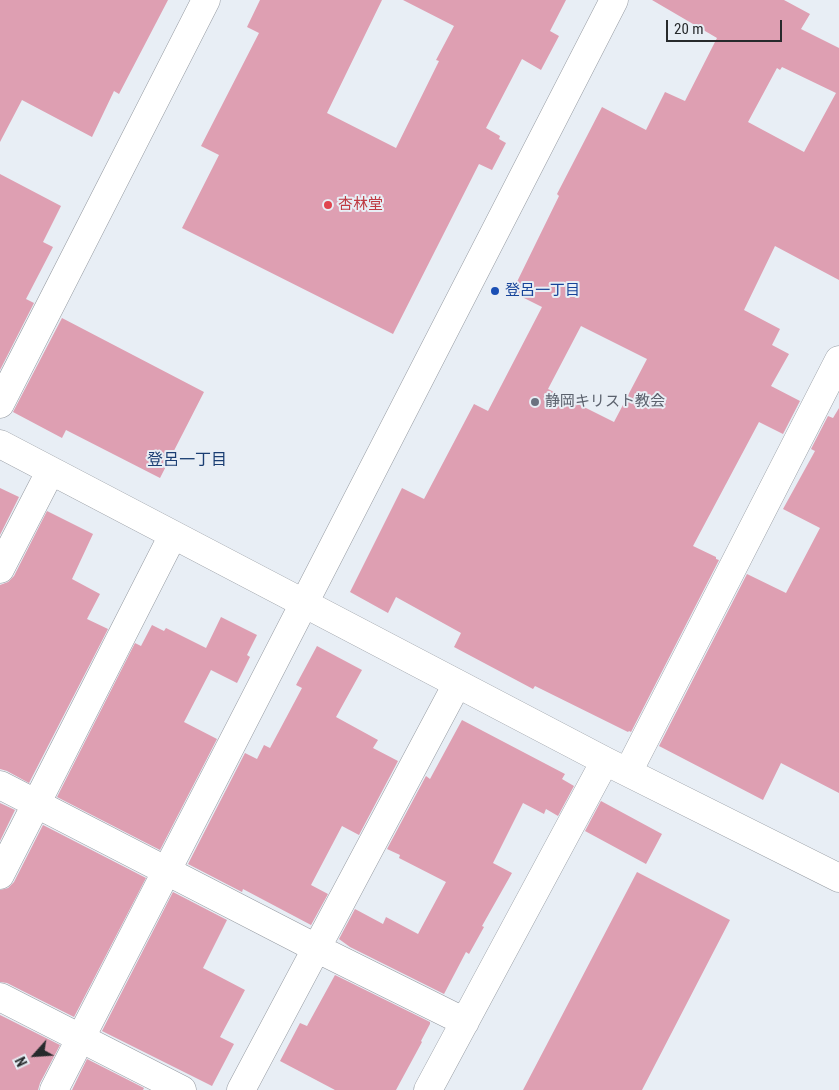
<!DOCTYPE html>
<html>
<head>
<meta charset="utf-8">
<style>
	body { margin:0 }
	#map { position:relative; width:839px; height:1090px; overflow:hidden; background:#e8eef5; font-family:"Roboto Condensed",sans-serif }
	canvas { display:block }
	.north { position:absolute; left:10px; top:1030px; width:50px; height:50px; -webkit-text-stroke:4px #e8eef5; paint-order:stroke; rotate:244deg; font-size:14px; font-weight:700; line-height:20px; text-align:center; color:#272a2c }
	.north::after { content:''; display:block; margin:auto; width:18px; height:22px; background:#272a2c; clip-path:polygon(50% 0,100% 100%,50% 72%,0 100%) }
	.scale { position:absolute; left:666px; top:20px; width:116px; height:22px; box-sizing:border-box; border:2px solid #272a2c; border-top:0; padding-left:6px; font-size:15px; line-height:18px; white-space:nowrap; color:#272a2c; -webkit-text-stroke:4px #e8eef5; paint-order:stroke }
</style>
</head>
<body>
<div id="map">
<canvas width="839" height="1090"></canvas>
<div class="north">N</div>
<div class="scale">20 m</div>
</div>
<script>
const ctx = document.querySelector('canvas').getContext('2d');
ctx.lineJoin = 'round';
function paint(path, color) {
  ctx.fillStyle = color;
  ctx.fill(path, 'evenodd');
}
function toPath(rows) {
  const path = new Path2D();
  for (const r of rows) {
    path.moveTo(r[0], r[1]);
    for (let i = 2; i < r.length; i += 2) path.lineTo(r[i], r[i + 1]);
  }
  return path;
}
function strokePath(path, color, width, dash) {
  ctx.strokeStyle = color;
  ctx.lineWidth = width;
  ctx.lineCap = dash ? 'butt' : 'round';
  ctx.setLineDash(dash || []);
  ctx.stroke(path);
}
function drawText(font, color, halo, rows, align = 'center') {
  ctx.font = font + ' "Roboto Condensed","Noto Sans JP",sans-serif';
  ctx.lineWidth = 4;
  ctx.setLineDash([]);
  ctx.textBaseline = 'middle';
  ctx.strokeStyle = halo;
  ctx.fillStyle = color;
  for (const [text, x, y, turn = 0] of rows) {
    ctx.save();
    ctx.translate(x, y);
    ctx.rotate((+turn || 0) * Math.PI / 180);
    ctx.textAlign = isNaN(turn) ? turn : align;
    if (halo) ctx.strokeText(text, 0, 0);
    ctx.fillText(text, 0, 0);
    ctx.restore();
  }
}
paint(toPath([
	[0,0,168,0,119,94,114,91,92,137,22,100,0,142],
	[260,0,382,0,327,113,396,148,439,61,436,60,454,26,403,0,566,0,550,31,559,36,541,70,522,59,486,128,500,136,499,139,506,143,492,170,479,164,393,334,182,228,219,155,201,146,259,33,247,27],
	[652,0,784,0,810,14,801,29,839,48,839,280,775,246,744,310,780,329,772,345,789,354,771,386,800,401,783,434,759,422,693,546,716,557,716,559,719,560,631,732,629,731,628,732,535,686,533,689,454,647,461,633,396,597,388,613,350,592,402,488,424,499,474,404,488,411,542,307,512,292,559,196,557,194,602,107,646,130,665,92,685,101,717,38],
	[782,67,836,93,804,152,748,122,777,68,780,70],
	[581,326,647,359,614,422,548,389],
	[0,174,61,206,43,242,53,247,26,299,34,303,0,370],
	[62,318,204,392,160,478,66,430,62,438,13,412],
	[839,408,839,793,781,763,763,800,659,746,747,574,786,593,820,528,783,509,815,451,811,449,828,416,833,418],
	[0,488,19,497,0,535],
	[47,511,93,534,72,579,100,594,87,619,108,629,29,783,7,771,0,769,0,585,8,582,14,576],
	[221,617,257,635,247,655,250,657,237,683,211,670,184,722,217,739,160,850,57,797,135,643,141,646,152,625,164,631,166,628,206,648],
	[317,646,362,670,336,717,378,740,373,748,398,761,359,835,342,826,311,885,328,894,311,925,243,889,242,892,188,864,245,753,257,759,264,745,270,748,302,688,296,685],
	[462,720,565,774,562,779,574,786,558,816,546,809,544,814,523,803,493,863,512,873,482,926,484,927,469,954,466,952,444,994,350,947,339,939,355,909,383,924,386,917,418,934,446,882,399,858,400,855,387,849,426,776,430,779],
	[601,801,662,834,646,864,585,831],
	[0,803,15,810,0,841],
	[43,825,146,878,74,1017,7,983,0,982,0,890,8,888,14,882],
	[637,872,730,920,642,1090,523,1090],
	[173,892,227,920,203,968,245,990,220,1037,234,1044,212,1086,102,1031],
	[335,975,430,1022,430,1024,421,1041,422,1042,396,1090,335,1090,280,1061,300,1023,307,1026],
	[0,1015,60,1045,40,1083,38,1090,0,1090],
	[87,1059,144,1088,143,1090,72,1090]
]), '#de9fb2');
const street = toPath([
	[0,404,206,0],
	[0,444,605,761,839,878],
	[0,569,50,472],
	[628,772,839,360],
	[0,785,316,948,465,1022],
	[0,875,173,535],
	[0,997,182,1090],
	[241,1090,457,684],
	[428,1090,605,761]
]);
const secondary = toPath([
	[54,1090,614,0]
]);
strokePath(street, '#959aa1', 29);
strokePath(secondary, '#959aa1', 29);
strokePath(street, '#fff', 28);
strokePath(secondary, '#fff', 28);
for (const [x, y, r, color] of [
	[328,205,5,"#e0444e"],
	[495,291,5,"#1a4fb4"],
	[535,402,5,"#6b7280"]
]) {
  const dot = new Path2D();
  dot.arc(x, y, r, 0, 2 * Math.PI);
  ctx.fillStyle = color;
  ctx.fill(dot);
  strokePath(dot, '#e8eef5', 2);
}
drawText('15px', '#be3a42', '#e8eef5', [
	["杏林堂",338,205]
], 'left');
drawText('15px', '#164399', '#e8eef5', [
	["登呂一丁目",505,291]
], 'left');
drawText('15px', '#5b616d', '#e8eef5', [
	["静岡キリスト教会",545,402]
], 'left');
drawText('16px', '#1a3d72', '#e8eef5', [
	["登呂一丁目",187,461]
]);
</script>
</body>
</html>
